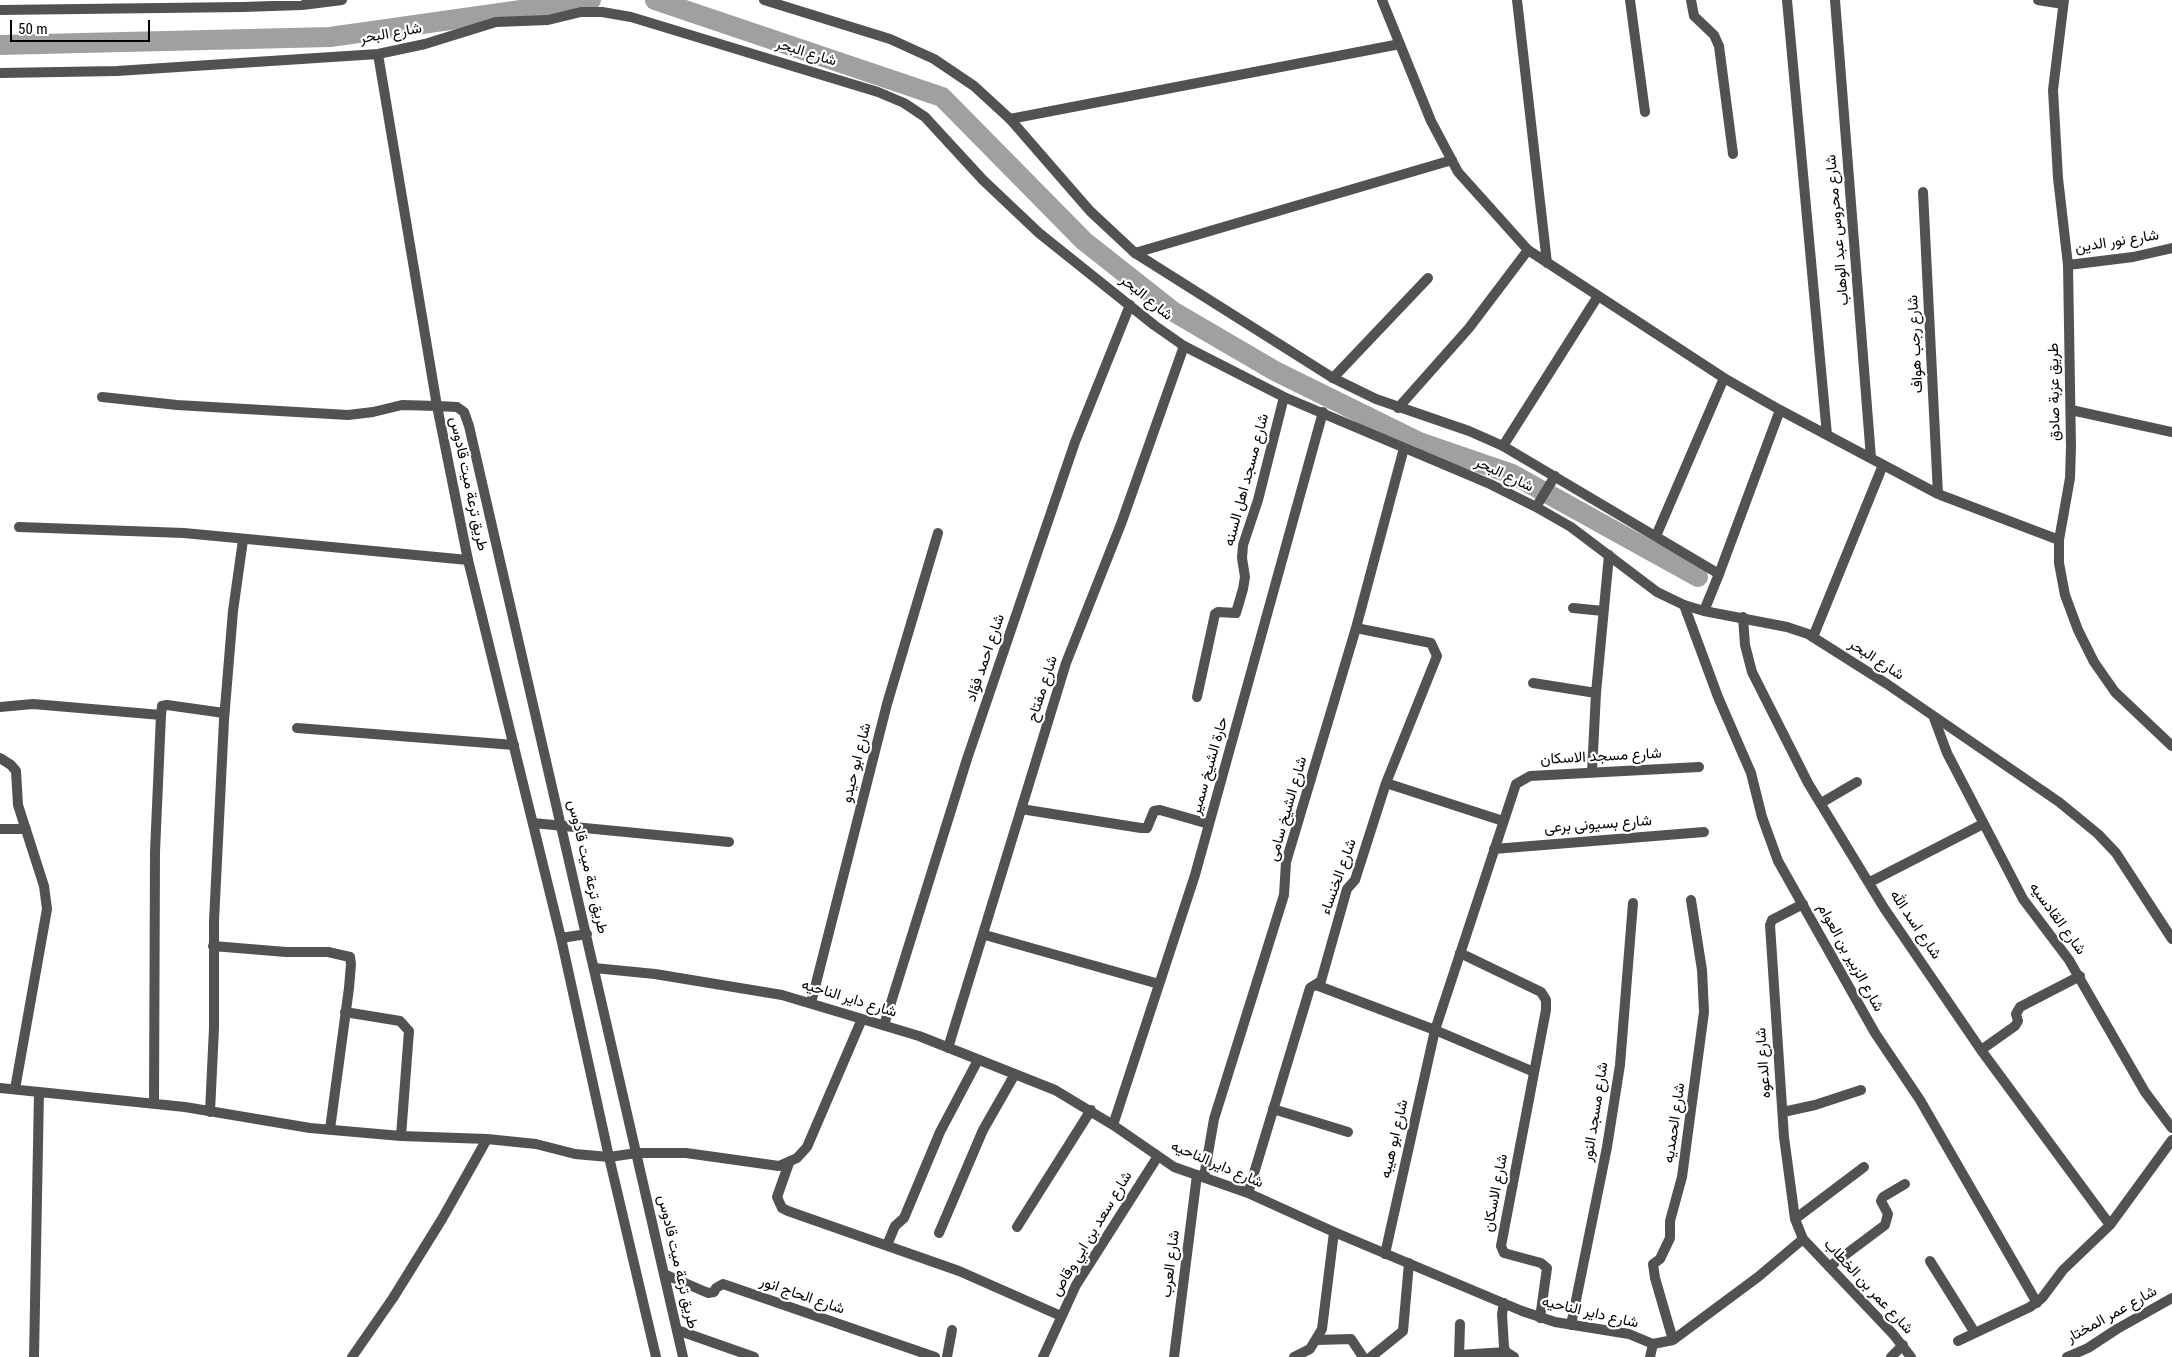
<!DOCTYPE html>
<html>
<head>
<meta charset="utf-8">
<style>
	body { margin:0 }
	#map { position:relative; width:2172px; height:1357px; overflow:hidden; background:#fff; font-family:"Roboto Condensed",sans-serif }
	canvas { display:block }
	.scale { position:absolute; left:10px; top:20px; width:140px; height:22px; box-sizing:border-box; border:2px solid #000; border-top:0; padding-left:6px; font-size:15px; line-height:18px; white-space:nowrap; color:#000; -webkit-text-stroke:4px #fff; paint-order:stroke }
</style>
</head>
<body>
<div id="map">
<canvas width="2172" height="1357"></canvas>
<div class="scale">50 m</div>
</div>
<script>
const ctx = document.querySelector('canvas').getContext('2d');
ctx.lineJoin = 'round';
function toPath(rows) {
  const path = new Path2D();
  for (const r of rows) {
    path.moveTo(r[0], r[1]);
    for (let i = 2; i < r.length; i += 2) path.lineTo(r[i], r[i + 1]);
  }
  return path;
}
function strokePath(path, color, width, dash) {
  ctx.strokeStyle = color;
  ctx.lineWidth = width;
  ctx.lineCap = dash ? 'butt' : 'round';
  ctx.setLineDash(dash || []);
  ctx.stroke(path);
}
function drawText(font, color, halo, rows, align = 'center') {
  ctx.font = font + ' "Roboto Condensed",Vazirmatn,sans-serif';
  ctx.lineWidth = 4.5;
  ctx.setLineDash([]);
  ctx.textBaseline = 'middle';
  ctx.strokeStyle = halo;
  ctx.fillStyle = color;
  for (const [text, x, y, turn = 0] of rows) {
    ctx.save();
    ctx.translate(x, y);
    ctx.rotate((+turn || 0) * Math.PI / 180);
    ctx.textAlign = isNaN(turn) ? turn : align;
    if (halo) ctx.strokeText(text, 0, 0);
    ctx.fillText(text, 0, 0);
    ctx.restore();
  }
}
strokePath(toPath([
	[655,0,942,97,1084,241,1174,312,1275,371,1419,442,1512,474,1698,577],
	[0,45,330,37,591,0]
]), '#a0a0a0', 20);
strokePath(toPath([
	[1382,0,1431,121,1458,172,1528,250,1724,378,1780,410,1938,494,2059,540],
	[1517,0,1547,263],
	[1630,0,1645,112],
	[1691,0,1694,16,1714,35,1719,46,1733,154],
	[1787,0,1827,435],
	[1835,0,1871,458],
	[2038,0,2063,4],
	[2064,0,2053,90,2058,178,2068,265,2071,447,2070,478,2059,540,2059,563,2065,595,2078,630,2094,662,2115,692,2172,746],
	[1010,119,1400,44],
	[1923,192,1938,494],
	[1135,253,1452,160],
	[2068,265,2133,257,2172,248],
	[1333,378,1428,278],
	[102,397,177,405,348,415,373,412,402,405,437,406],
	[1398,408,1469,328,1528,250],
	[2071,410,2172,432],
	[1503,446,1598,296],
	[19,527,184,533,468,560],
	[1656,536,1724,378],
	[1719,574,1780,410],
	[1684,605,1718,697,1751,773,1762,817,1778,861,1875,1033,1920,1100,2037,1303],
	[1573,608,1603,611],
	[1743,617,1745,645,1752,672,1808,783,1884,908,1981,1050,2110,1225],
	[1813,637,1883,465],
	[1533,683,1596,693],
	[1197,697,1215,614,1218,612,1236,613,1243,589,1245,577,1242,558,1243,545,1258,500,1284,397],
	[0,707,33,704,161,715,162,706,167,705,224,713],
	[1934,718,1947,753,2023,899,2069,960,2145,1092,2172,1128],
	[297,728,514,745],
	[0,758,11,765,16,771,18,805,44,886,47,909,15,1089],
	[1592,772,1596,693,1609,555],
	[1386,783,1503,821],
	[1821,803,1857,782],
	[1021,809,1141,828,1147,828,1154,811,1160,810,1209,824],
	[533,823,729,842],
	[0,829,26,829],
	[1494,849,1704,832],
	[1870,882,1983,824],
	[1803,904,1772,920,1770,925,1784,1137,1795,1219,1803,1239,1893,1334,1911,1357],
	[985,935,1159,984],
	[213,946,286,952,328,952,350,957,351,964,349,988,330,1129],
	[1460,953,1541,992,1546,1000,1546,1010,1501,1246,1504,1253,1541,1263,1547,1268,1540,1318],
	[594,968,655,974,782,995,919,1036,1055,1090,1113,1125,1174,1167,1248,1193,1334,1232,1522,1311,1555,1322,1629,1334,1653,1344,1673,1340,1758,1277,1803,1239],
	[1316,985,1435,1030,1534,1072],
	[811,1003,887,704,938,533],
	[345,1012,400,1021,409,1031,401,1136],
	[884,1025,967,759,1075,442,1130,305],
	[948,1048,1066,663,1121,524,1184,346],
	[1981,1050,2015,1026,2018,1021,2016,1014,2020,1007,2080,976],
	[0,1088,185,1107,310,1128,401,1136,487,1139,536,1144,575,1154,609,1157,637,1153,686,1153,779,1166,797,1158,807,1147,862,1019],
	[154,1103,155,852,161,715],
	[1273,1109,1348,1132],
	[210,1112,214,1028,214,921,224,720,233,611,243,540],
	[1783,1112,1815,1105,1861,1090],
	[1113,1125,1195,875,1323,412],
	[789,1163,777,1197,782,1208,788,1211,959,1271,1061,1316],
	[1204,1177,1214,1119,1284,895,1286,862,1356,628,1404,448],
	[1248,1193,1310,988,1321,981,1347,889,1355,880,1386,783,1437,656,1431,643,1356,628],
	[1795,1219,1864,1167],
	[1017,1227,1091,1110],
	[939,1233,983,1130,1015,1074],
	[887,1245,895,1226,904,1218,940,1132,978,1060],
	[1385,1254,1435,1030,1516,784,1530,776,1699,767],
	[1930,1261,1975,1333],
	[1829,1267,1885,1225,1888,1214,1881,1201,1883,1197,1905,1184],
	[664,1274,708,1293,714,1292,716,1288,723,1284,935,1357],
	[1504,1303,1502,1314,1504,1347,1506,1352,1514,1357],
	[1571,1325,1607,1147,1620,1065,1633,903],
	[677,1330,754,1357],
	[1317,1340,1351,1339,1363,1357],
	[1673,1340,1655,1278,1653,1264,1660,1259,1670,1238,1670,1221,1682,1177,1704,1012,1702,970,1691,900],
	[1958,1341,2030,1307,2042,1298,2063,1270,2110,1225,2172,1140],
	[1459,1355,1506,1352],
	[34,1357,39,1092],
	[352,1357,393,1298,442,1219,487,1139],
	[947,1357,952,1330],
	[1043,1357,1076,1285,1158,1156],
	[1174,1357,1197,1175],
	[1294,1357,1310,1349,1322,1329,1334,1232],
	[1371,1357,1403,1331,1409,1263],
	[1459,1357,1460,1324],
	[1650,1357,1653,1344],
	[1891,1357,1903,1345],
	[2067,1357,2088,1348,2117,1329,2172,1298]
]), '#525252', 10);
strokePath(toPath([
	[764,0,890,39,934,59,974,86,1010,119,1090,211,1135,253,1333,378,1376,399,1469,431,1503,446,1719,574,1704,611],
	[0,10,243,7,302,5,342,0],
	[378,54,437,406,468,560,561,938,609,1157,656,1357],
	[0,73,117,71,378,54,425,44,496,22,548,20,581,12,602,12,631,17,878,92,904,103,925,117,983,180,1039,233,1154,325,1184,346,1284,397,1490,484,1536,507,1571,527,1657,592,1684,605,1704,611,1787,627,1808,634,1887,684,2059,802,2098,834,2116,853,2172,939],
	[437,406,457,407,464,412,469,426,683,1357],
	[1536,507,1555,476],
	[561,938,587,934]
]), '#525252', 10);
drawText('15px', '#000', '#fff', [
	["شارع البحر",391,34,-10],
	["شارع البحر",806,53,17],
	["شارع محروس عبد الوهاب",1838,230,-95],
	["شارع نور الدين",2117,242,-9],
	["شارع البحر",1146,298,39],
	["شارع رجب هواف",1916,344,-93],
	["طريق عزبة صادق",2055,392,-91],
	["شارع البحر",1504,475,25],
	["شارع مسجد اهل السنه",1247,480,-75],
	["طريق ترعة ميت قادوس",468,484,78],
	["شارع احمد فؤاد",986,658,-71],
	["شارع البحر",1876,660,33],
	["شارع مفتاح",1043,689,-72],
	["شارع مسجد الاسكان",1601,757,-3],
	["شارع ابو حيدو",857,763,-76],
	["حارة الشيخ سمير",1210,766,-74],
	["شارع الشيخ سامى",1288,809,-74],
	["شارع بسيونى برعى",1598,825,-4],
	["طريق ترعة ميت قادوس",587,867,77],
	["شارع الخنساء",1339,877,-70],
	["شارع القادسيه",2057,919,54],
	["شارع اسد الله",1915,925,56],
	["شارع الزبير بن العوام",1850,958,61],
	["شارع داير الناحيه",849,999,17],
	["شارع الدعوه",1764,1063,-94],
	["شارع مسجد النور",1596,1112,-81],
	["شارع الحمديه",1675,1123,-82],
	["شارع ابو هيبه",1395,1139,-77],
	["شارع داير الناحيه",1217,1165,23],
	["شارع الاسكان",1496,1193,-79],
	["شارع سعد بن ابي وقاص",1092,1234,-59],
	["طريق ترعة ميت قادوس",677,1262,77],
	["شارع العرب",1171,1264,-83],
	["شارع عمر بن الخطاب",1868,1287,47],
	["شارع الحاج انور",802,1296,19],
	["شارع داير الناحيه",1590,1313,13],
	["شارع عمر المختار",2112,1315,-29]
]);
</script>
</body>
</html>
